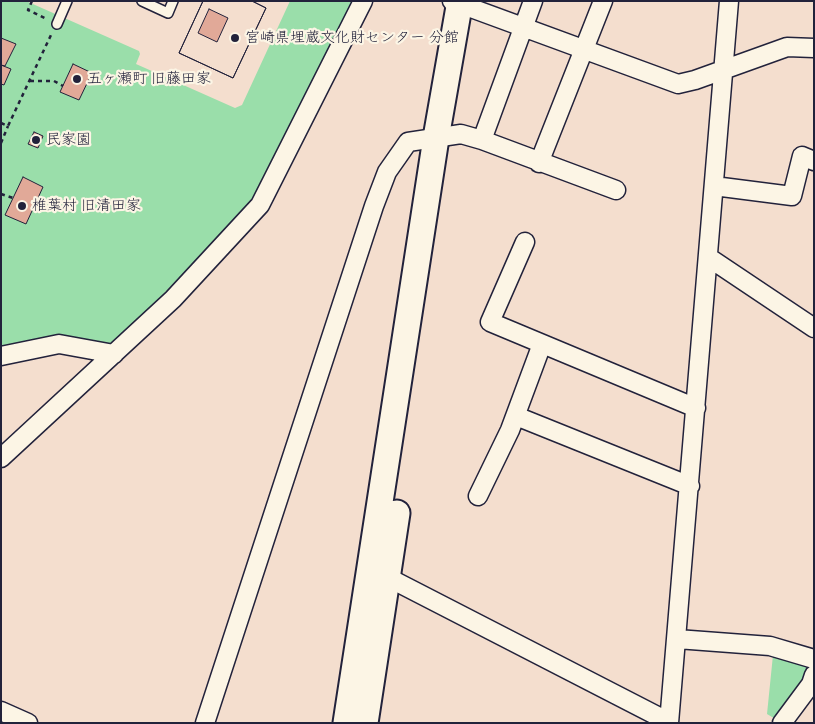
<!DOCTYPE html>
<html>
<head>
<meta charset="utf-8">
<style>
	body { margin:0 }
	#map { position:relative; width:815px; height:724px; overflow:hidden; background:#f4dece; font-family:Sriracha,sans-serif }
	canvas { display:block }
	.frame { position:absolute; inset:0; border:2px solid #22223b; pointer-events:none }
</style>
</head>
<body>
<div id="map">
<canvas width="815" height="724"></canvas>
<div class="frame"></div>
</div>
<script>
const ctx = document.querySelector('canvas').getContext('2d');
ctx.lineJoin = 'round';
function paint(path, color) {
  ctx.fillStyle = color;
  ctx.fill(path, 'evenodd');
}
function toPath(rows) {
  const path = new Path2D();
  for (const r of rows) {
    path.moveTo(r[0], r[1]);
    for (let i = 2; i < r.length; i += 2) path.lineTo(r[i], r[i + 1]);
  }
  return path;
}
function strokePath(path, color, width, dash) {
  ctx.strokeStyle = color;
  ctx.lineWidth = width;
  ctx.lineCap = dash ? 'butt' : 'round';
  ctx.setLineDash(dash || []);
  ctx.stroke(path);
}
function drawText(font, color, halo, rows, align = 'center') {
  ctx.font = font + ' Sriracha,"Klee One",sans-serif';
  ctx.lineWidth = 4.5;
  ctx.setLineDash([]);
  ctx.textBaseline = 'middle';
  ctx.strokeStyle = halo;
  ctx.fillStyle = color;
  for (const [text, x, y, turn = 0] of rows) {
    ctx.save();
    ctx.translate(x, y);
    ctx.rotate((+turn || 0) * Math.PI / 180);
    ctx.textAlign = isNaN(turn) ? turn : align;
    if (halo) ctx.strokeText(text, 0, 0);
    ctx.fillText(text, 0, 0);
    ctx.restore();
  }
}
paint(toPath([
	[1,1,26,1,139,51,140,54,136,64,235,108,242,105,290,1,354,1,256,198,118,341,105,344,62,336,1,349],
	[773,655,802,662,808,669,808,678,777,720,767,714]
]), '#9adeaa');
const building = toPath([
	[203,1,252,1,266,8,233,78,179,53,203,1],
	[209,9,228,18,217,42,198,33,209,9],
	[203,1,252,1,266,8,233,78,179,53,203,1],
	[1,38,16,44,5,66,1,65,1,38],
	[73,64,92,73,79,100,60,92,73,64],
	[1,65,11,69,4,85,1,84,1,65],
	[34,132,43,136,38,148,28,144,34,132],
	[23,177,43,187,26,224,5,215,23,177]
]);
paint(building, '#e1a998');
strokePath(building, '#22223b', 1);
const lane = toPath([
	[142,1,168,13,173,1],
	[57,24,67,1]
]);
const street = toPath([
	[452,1,678,84,695,80,787,47,814,48],
	[482,140,533,1],
	[539,163,603,1],
	[714,186,792,196,802,156,814,161],
	[525,242,490,322,696,408],
	[708,257,814,328],
	[1,356,59,344,114,354],
	[516,416,690,486],
	[1,458,173,299,260,205,363,1],
	[478,496,510,430,542,344],
	[387,577,669,722],
	[677,639,770,646,814,659],
	[1,711,28,723],
	[205,723,374,206,387,172,408,142,461,134,482,140,616,190],
	[669,723,729,1],
	[782,723,811,684,814,675]
]);
const secondary = toPath([
	[346,723,436,138,460,1],
	[365,723,397,513]
]);
strokePath(lane, '#22223b', 12);
strokePath(street, '#22223b', 21);
strokePath(secondary, '#22223b', 29);
strokePath(toPath([
	[32,1,28,10,47,19],
	[30,81,54,81,63,86],
	[1,123,8,126,51,35],
	[1,143,8,126],
	[1,194,13,198]
]), '#22223b', 2.5, [4, 4]);
strokePath(lane, '#fcf5e5', 9);
strokePath(street, '#fcf5e5', 18);
strokePath(secondary, '#fcf5e5', 25);
for (const [x, y, r, color] of [
	[235,38,5,"#22223b"],
	[77,79,5,"#22223b"],
	[36,140,5,"#22223b"],
	[22,206,5,"#22223b"]
]) {
  const dot = new Path2D();
  dot.arc(x, y, r, 0, 2 * Math.PI);
  ctx.fillStyle = color;
  ctx.fill(dot);
  strokePath(dot, '#fcf5e5', 2);
}
drawText('15px', '#22223b', '#fcf5e5', [
	["宮崎県埋蔵文化財センター 分館",245,38],
	["五ヶ瀬町 旧藤田家",87,79],
	["民家園",46,140],
	["椎葉村 旧清田家",32,206]
], 'left');
</script>
</body>
</html>
